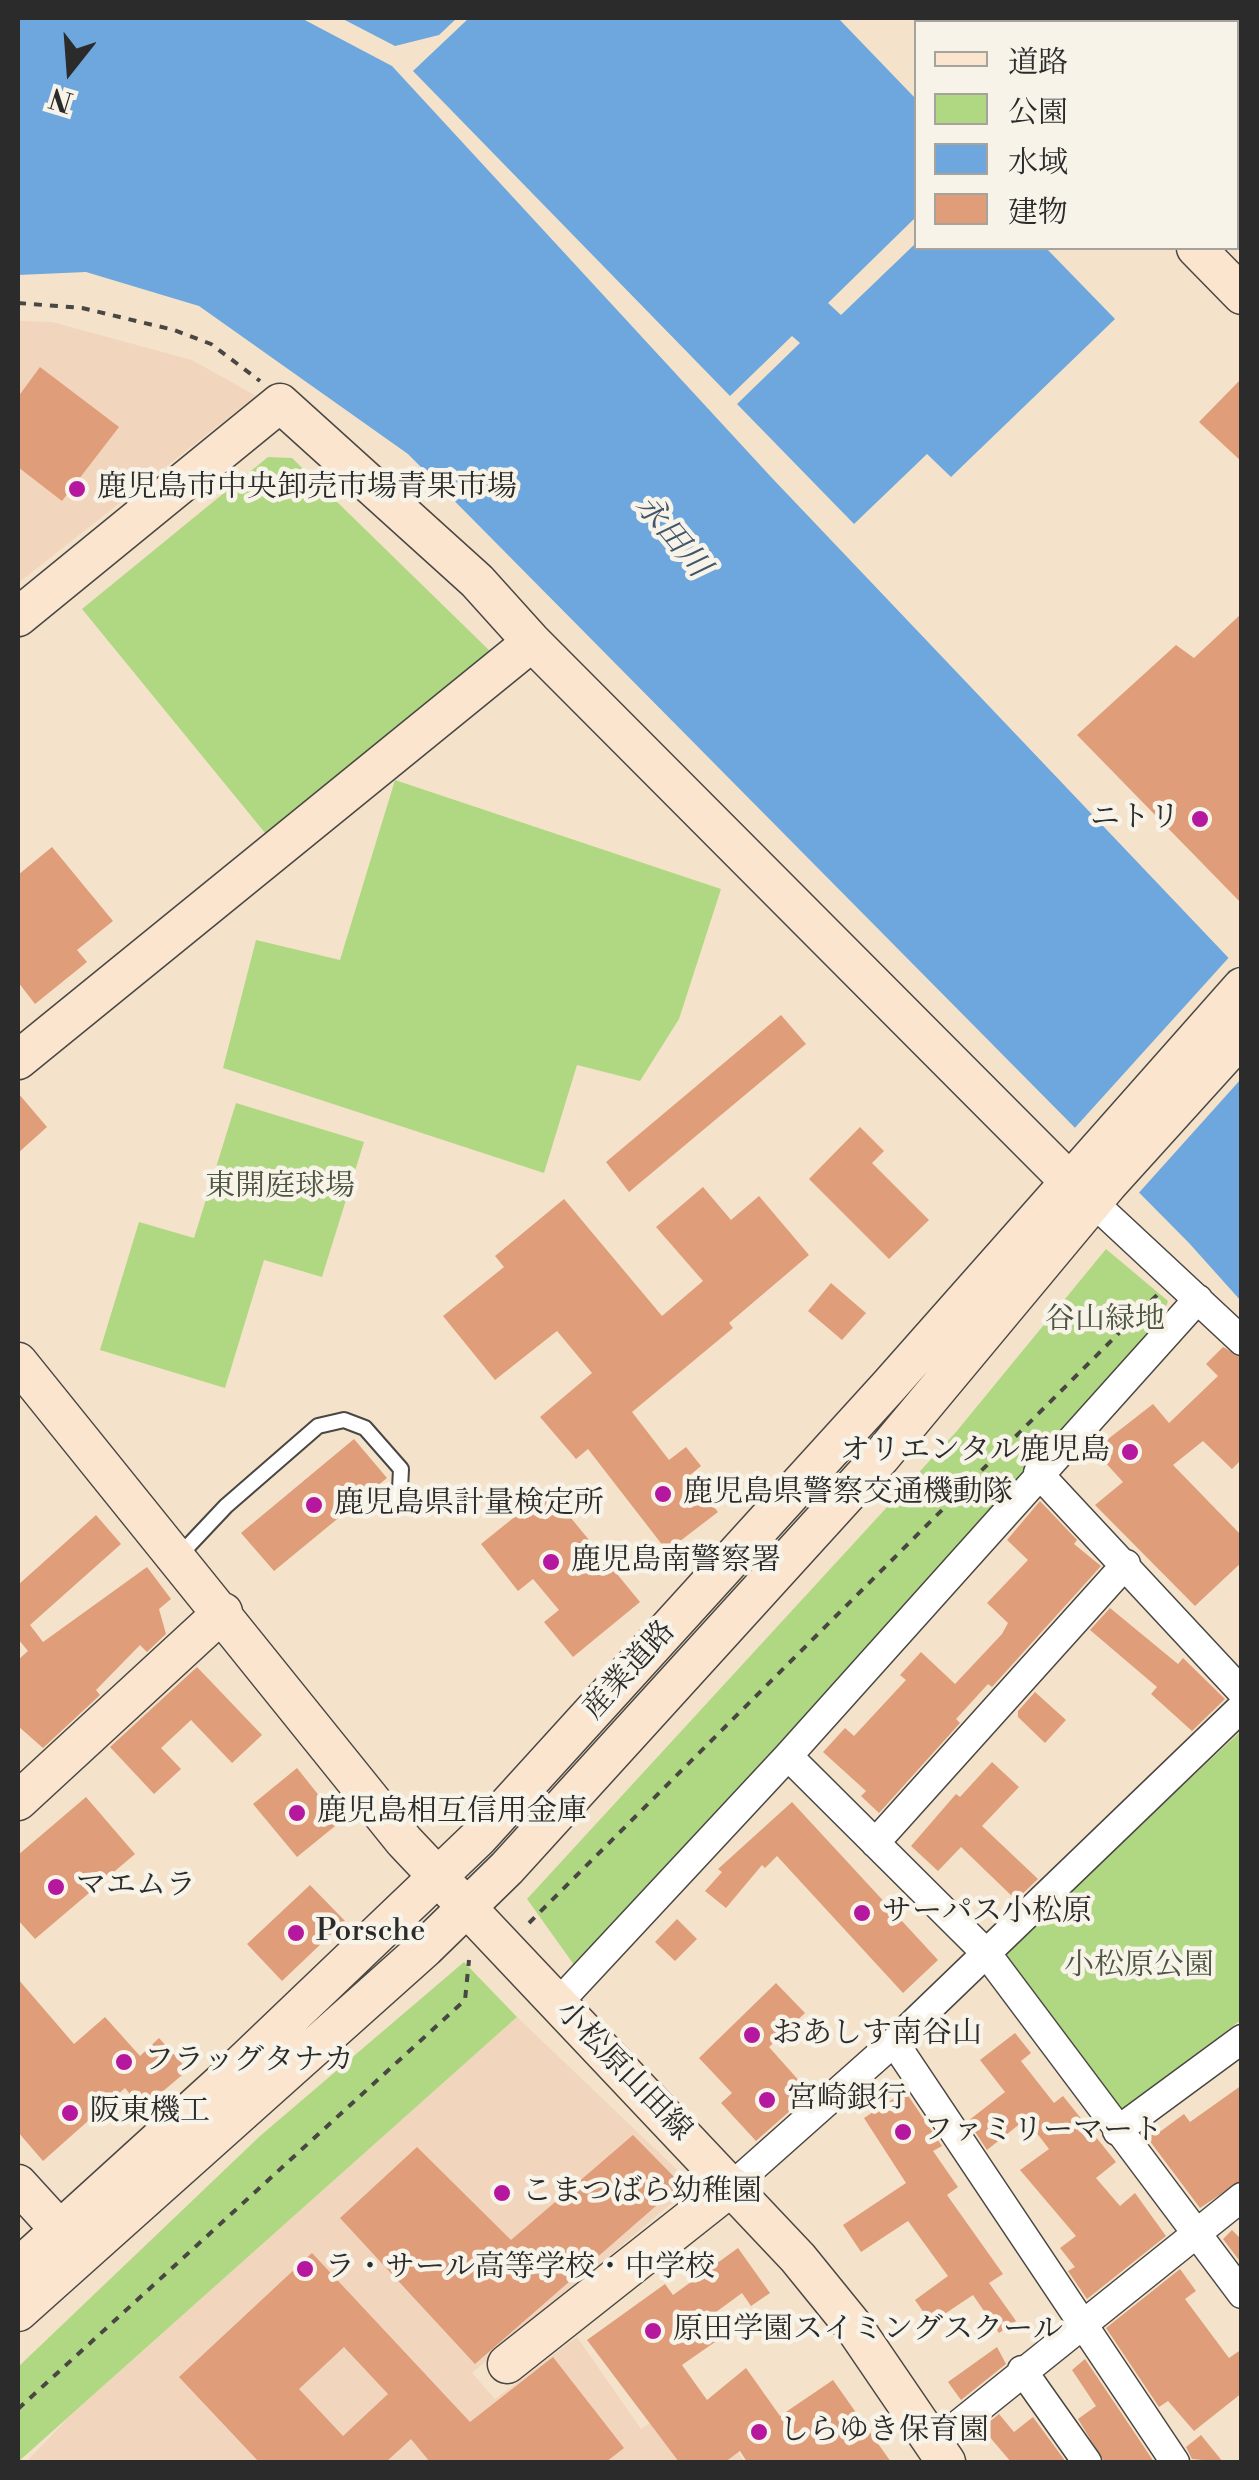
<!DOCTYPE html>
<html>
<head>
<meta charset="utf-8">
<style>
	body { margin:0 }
	#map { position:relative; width:1259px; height:2480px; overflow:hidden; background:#f4e3ca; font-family:"Libre Bodoni","Noto Serif JP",serif }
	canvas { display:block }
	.frame { position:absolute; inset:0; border:20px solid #2b2b2b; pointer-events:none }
	.legend { position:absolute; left:914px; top:20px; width:325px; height:230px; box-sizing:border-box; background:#f7f3e8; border:2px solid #a5a39c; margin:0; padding:12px 18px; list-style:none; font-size:30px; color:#2b2b2b }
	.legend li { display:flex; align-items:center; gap:20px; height:50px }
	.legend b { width:50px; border:2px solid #a5a39c }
	.north { position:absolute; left:20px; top:20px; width:100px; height:100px; -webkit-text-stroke:8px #f7f3e8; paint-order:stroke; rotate:197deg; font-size:28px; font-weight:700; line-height:40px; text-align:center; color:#2b2b2b }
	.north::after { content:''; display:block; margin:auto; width:35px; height:45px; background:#2b2b2b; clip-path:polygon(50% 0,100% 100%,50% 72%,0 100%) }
</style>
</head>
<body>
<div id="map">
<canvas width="1259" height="2480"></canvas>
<div class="frame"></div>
<ul class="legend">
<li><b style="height:12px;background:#fbe5cf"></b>道路</li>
<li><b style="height:28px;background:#b0d883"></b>公園</li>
<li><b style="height:28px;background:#6da7dd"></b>水域</li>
<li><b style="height:28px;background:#df9d7a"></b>建物</li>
</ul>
<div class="north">N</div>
</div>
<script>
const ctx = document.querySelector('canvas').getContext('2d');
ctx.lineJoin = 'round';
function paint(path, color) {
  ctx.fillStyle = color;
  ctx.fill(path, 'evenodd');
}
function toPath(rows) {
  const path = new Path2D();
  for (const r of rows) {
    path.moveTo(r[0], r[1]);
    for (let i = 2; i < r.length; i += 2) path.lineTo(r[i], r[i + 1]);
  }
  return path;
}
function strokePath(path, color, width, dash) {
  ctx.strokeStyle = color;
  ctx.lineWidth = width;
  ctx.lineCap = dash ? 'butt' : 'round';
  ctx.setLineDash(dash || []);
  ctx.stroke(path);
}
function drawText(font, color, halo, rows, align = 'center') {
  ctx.font = font + ' "Libre Bodoni","Noto Serif JP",serif';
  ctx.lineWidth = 9;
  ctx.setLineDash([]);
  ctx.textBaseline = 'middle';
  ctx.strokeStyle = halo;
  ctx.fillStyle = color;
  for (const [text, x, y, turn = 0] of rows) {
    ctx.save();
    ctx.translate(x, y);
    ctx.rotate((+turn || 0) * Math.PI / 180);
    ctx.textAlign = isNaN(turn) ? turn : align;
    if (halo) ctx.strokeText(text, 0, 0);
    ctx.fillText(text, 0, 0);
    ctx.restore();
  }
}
paint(toPath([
	[18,321,52,322,192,360,256,396,18,583],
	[517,2017,693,2185,472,2373,495,2399,577,2337,641,2429,695,2394,745,2462,26,2462,70,2416]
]), '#f1d5bd');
paint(toPath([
	[1012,18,1241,18,1241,249,1235,248,1236,22,1017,22],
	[268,457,292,458,493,654,270,839,82,609],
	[395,780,721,889,679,1019,640,1081,577,1065,544,1173,223,1068,256,940,340,960],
	[236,1103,364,1142,322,1277,264,1260,225,1388,100,1350,139,1222,194,1238],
	[1106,1249,1168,1301,1158,1328,577,1969,527,1899,956,1432],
	[1241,1731,1241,2020,1120,2112,997,1959],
	[464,1962,517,2017,18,2462,18,2367,260,2136]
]), '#b0d883');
paint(toPath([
	[18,18,301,18,392,66,772,478,1241,971,1241,1301,1189,1243,408,454,199,306,86,272,18,275],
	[341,18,457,18,439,35,395,46],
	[469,18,838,18,916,99,916,217,828,303,841,315,916,243,916,248,1046,248,1115,319,951,477,927,454,854,524,737,404,800,343,792,336,730,396,413,71]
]), '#6da7dd');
paint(toPath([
	[1232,954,1242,964,1241,1079,1136,1196,1072,1131]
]), '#f4e3ca');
paint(toPath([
	[40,367,119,427,62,501,18,467,18,397],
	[1242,378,1242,462,1199,422],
	[1242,613,1242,904,1077,735,1176,645,1194,658],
	[52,847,113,921,77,950,87,962,35,1004,18,982,18,875],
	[781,1015,806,1044,629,1192,606,1162],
	[18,1093,47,1127,18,1153],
	[860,1127,884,1151,872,1163,929,1220,889,1259,809,1179],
	[703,1187,731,1220,759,1196,809,1255,729,1323,733,1328,632,1412,669,1460,686,1447,701,1466,689,1476,718,1512,667,1551,588,1449,576,1459,540,1417,592,1373,557,1331,495,1380,443,1316,504,1267,495,1256,564,1199,662,1316,703,1281,656,1227],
	[831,1283,866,1313,842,1340,808,1311],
	[1223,1347,1242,1358,1242,1459,1232,1469,1203,1441,1173,1465,1242,1536,1242,1562,1195,1606,1095,1505,1123,1482,1094,1450,1153,1404,1169,1423,1218,1376,1206,1364],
	[354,1439,387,1478,274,1571,241,1533],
	[548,1490,640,1602,573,1657,544,1622,559,1610,533,1579,518,1591,481,1544],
	[1040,1501,1077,1540,1074,1544,1101,1566,992,1687,988,1684,956,1719,960,1723,879,1813,861,1796,866,1791,823,1752,845,1728,854,1736,906,1680,900,1675,921,1652,955,1684,1002,1634,1008,1623,987,1603,1028,1560,1007,1540],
	[96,1515,121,1544,30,1625,43,1642,147,1567,171,1599,159,1609,166,1634,147,1652,140,1645,96,1690,100,1695,43,1748,18,1726,18,1660,28,1651,18,1639,18,1585],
	[1110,1608,1178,1664,1183,1658,1225,1699,1192,1731,1151,1694,1157,1687,1090,1630],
	[197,1667,262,1735,232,1763,191,1720,161,1748,181,1769,154,1794,110,1747],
	[1035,1692,1066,1720,1045,1743,1018,1717,1018,1711],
	[992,1762,1019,1787,982,1826,1038,1879,1016,1900,961,1847,938,1871,911,1846,956,1794,960,1797],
	[297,1768,340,1822,297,1857,253,1804],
	[86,1797,135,1854,35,1939,18,1920,18,1855],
	[792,1802,938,1960,903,1993,777,1856,765,1868,762,1865,726,1908,705,1891,722,1872,718,1869],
	[310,1885,345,1921,282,1981,247,1944],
	[677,1919,697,1939,675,1961,655,1942],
	[18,1979,74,2044,105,2017,140,2056,159,2038,188,2070,142,2109,125,2088,43,2161,18,2132],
	[776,1983,805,2013,769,2047,810,2093,756,2141,721,2103,732,2093,699,2058],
	[1015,2033,1031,2053,1021,2061,1054,2103,1063,2096,1116,2162,1096,2178,1120,2206,1135,2193,1166,2236,1087,2299,1068,2271,1075,2267,1060,2248,1076,2236,1020,2170,1049,2149,1026,2119,987,2150,968,2121,1005,2092,980,2060],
	[1242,2085,1242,2180,1200,2208,1146,2136,1157,2126,1161,2131,1184,2114,1190,2122],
	[905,2091,942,2146,933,2151,958,2187,947,2195,1003,2274,989,2283,1016,2321,999,2333,973,2295,931,2323,915,2300,948,2276,908,2221,861,2252,843,2225,906,2183,864,2118],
	[633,2135,681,2184,475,2364,340,2218,417,2147,511,2240],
	[1232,2230,1242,2240,1242,2264,1223,2239],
	[738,2248,770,2293,751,2306,742,2293,701,2323,715,2342,682,2365,707,2400,746,2368,780,2416,833,2380,891,2462,747,2462,740,2451,725,2462,679,2462,587,2340,665,2284,673,2295],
	[312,2253,470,2422,553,2357,624,2448,606,2462,430,2462,411,2439,386,2462,259,2462,179,2377],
	[344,2347,388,2394,343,2436,299,2389],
	[1180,2269,1196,2291,1185,2299,1229,2358,1242,2349,1242,2393,1194,2431,1168,2401,1159,2407,1106,2328],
	[997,2347,1006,2364,961,2400,948,2382],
	[1085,2359,1132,2429,1154,2462,1104,2462,1078,2419,1096,2406,1072,2370],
	[999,2414,1014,2432,1033,2417,1066,2462,1011,2462,982,2428],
	[1201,2435,1223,2462,1192,2459,1186,2447]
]), '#df9d7a');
const lane = toPath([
	[177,1558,226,1506,318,1426,344,1420,365,1428,401,1469,400,1489,390,1507]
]);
const street = toPath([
	[1082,1192,1242,1341],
	[1038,1473,1242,1692],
	[788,1756,987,1954,1242,2294],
	[875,1843,1126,1564],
	[558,2003,788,1756,1198,1299],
	[894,2042,1175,2462],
	[1117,2131,1242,2039],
	[732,2186,894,2042,1242,1707],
	[1022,2370,1087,2462],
	[934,2444,1242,2197]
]);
const secondary = toPath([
	[976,18,981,22],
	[1196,248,1242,295],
	[18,617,280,403,477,581,532,642,1070,1182],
	[18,1060,532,642],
	[18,1362,404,1841,798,2258,854,2327,946,2462],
	[18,1801,223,1612],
	[18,2184,60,2230],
	[18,2268,227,2078,478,1838,889,1386,1242,987],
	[18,2312,425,1948,507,1868,880,1458,1108,1184,1242,1036],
	[507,2364,732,2186]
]);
strokePath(lane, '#494743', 18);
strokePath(street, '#494743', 31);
strokePath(secondary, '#494743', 41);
strokePath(toPath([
	[18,303,82,308,174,330,211,344,260,381],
	[529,1923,1158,1294],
	[18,2409,465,2000,469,1960]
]), '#494743', 4, [8, 8]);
strokePath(lane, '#fff', 14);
strokePath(street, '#fff', 28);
strokePath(secondary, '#fbe5cf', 38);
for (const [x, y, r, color] of [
	[77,489,10,"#b5179e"],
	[1200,819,10,"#b5179e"],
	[1130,1452,10,"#b5179e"],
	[663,1494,10,"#b5179e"],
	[314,1505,10,"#b5179e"],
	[551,1562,10,"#b5179e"],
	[297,1813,10,"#b5179e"],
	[56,1887,10,"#b5179e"],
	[862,1913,10,"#b5179e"],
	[296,1933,10,"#b5179e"],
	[752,2035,10,"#b5179e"],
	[124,2062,10,"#b5179e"],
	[767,2100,10,"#b5179e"],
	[70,2113,10,"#b5179e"],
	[903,2132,10,"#b5179e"],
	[502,2193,10,"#b5179e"],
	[305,2269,10,"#b5179e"],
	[653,2331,10,"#b5179e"],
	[759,2432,10,"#b5179e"]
]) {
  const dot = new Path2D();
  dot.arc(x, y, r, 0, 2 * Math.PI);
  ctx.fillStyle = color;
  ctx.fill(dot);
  strokePath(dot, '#f7f3e8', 4);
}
drawText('30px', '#2b2b2b', '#f7f3e8', [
	["鹿児島市中央卸売市場青果市場",97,489],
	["ニトリ",1180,819,"right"],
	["オリエンタル鹿児島",1110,1452,"right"],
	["鹿児島県警察交通機動隊",683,1494],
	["鹿児島県計量検定所",334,1505],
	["鹿児島南警察署",571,1562],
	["鹿児島相互信用金庫",317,1813],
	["マエムラ",76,1887],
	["サーパス小松原",882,1913],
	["Porsche",316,1933],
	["おあしす南谷山",772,2035],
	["フラッグタナカ",144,2062],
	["宮崎銀行",787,2100],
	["阪東機工",90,2113],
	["ファミリーマート",923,2132],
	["こまつばら幼稚園",522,2193],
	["ラ・サール高等学校・中学校",325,2269],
	["原田学園スイミングスクール",673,2331],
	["しらゆき保育園",779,2432]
], 'left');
drawText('30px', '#4c5641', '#f7f3e8', [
	["東開庭球場",280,1188],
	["谷山緑地",1105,1321],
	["小松原公園",1139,1967]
]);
drawText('30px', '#2b2b2b', '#f7f3e8', [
	["産業道路",630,1671,-48],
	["小松原山田線",623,2072,46]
]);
drawText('italic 32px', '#425669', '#f7f3e8', [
	["永田川",671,537,50]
]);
</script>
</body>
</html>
